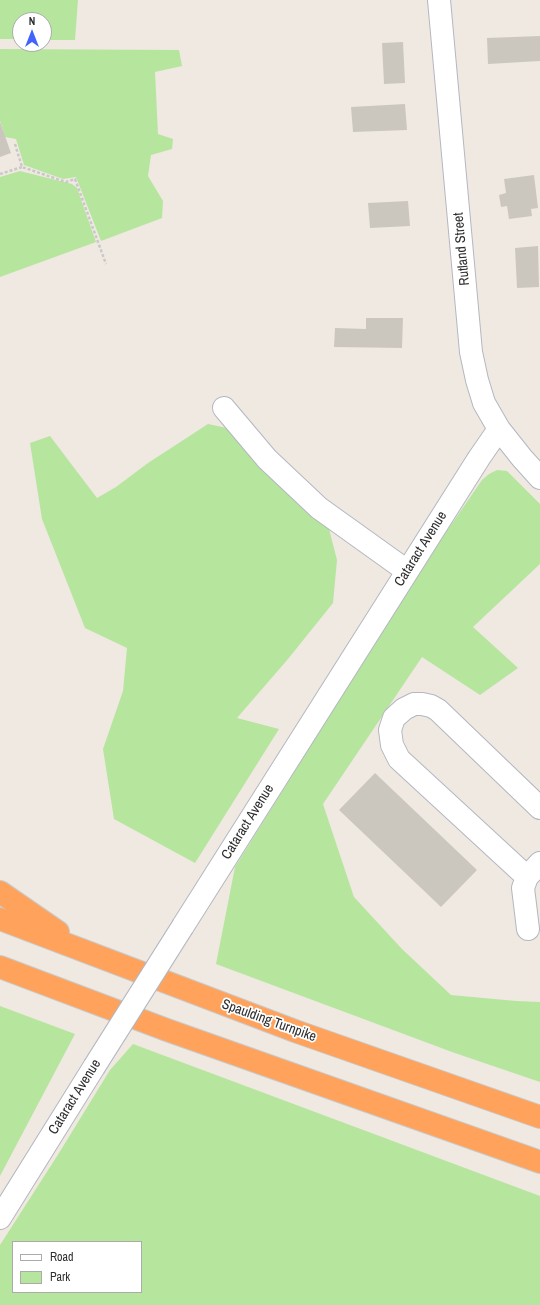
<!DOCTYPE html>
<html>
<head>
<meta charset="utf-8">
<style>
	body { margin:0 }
	#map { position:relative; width:540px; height:1305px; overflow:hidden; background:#efe9e1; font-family:"Archivo Narrow",sans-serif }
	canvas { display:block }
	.legend { position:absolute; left:12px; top:1241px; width:130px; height:52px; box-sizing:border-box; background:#fff; border:1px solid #ababab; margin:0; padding:5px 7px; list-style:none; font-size:12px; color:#2e2e2e }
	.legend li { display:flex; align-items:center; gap:8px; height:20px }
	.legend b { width:20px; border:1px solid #ababab }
	.north { position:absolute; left:12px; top:12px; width:40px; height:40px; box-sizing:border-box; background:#fff; border:1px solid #ababab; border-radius:50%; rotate:0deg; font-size:11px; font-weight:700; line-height:16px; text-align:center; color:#2e2e2e }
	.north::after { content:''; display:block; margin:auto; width:14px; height:18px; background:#4264fb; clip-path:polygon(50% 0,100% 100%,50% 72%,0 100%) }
</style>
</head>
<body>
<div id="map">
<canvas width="540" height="1305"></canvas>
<ul class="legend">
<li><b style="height:5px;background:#fff"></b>Road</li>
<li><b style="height:11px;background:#b6e59e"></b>Park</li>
</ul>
<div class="north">N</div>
</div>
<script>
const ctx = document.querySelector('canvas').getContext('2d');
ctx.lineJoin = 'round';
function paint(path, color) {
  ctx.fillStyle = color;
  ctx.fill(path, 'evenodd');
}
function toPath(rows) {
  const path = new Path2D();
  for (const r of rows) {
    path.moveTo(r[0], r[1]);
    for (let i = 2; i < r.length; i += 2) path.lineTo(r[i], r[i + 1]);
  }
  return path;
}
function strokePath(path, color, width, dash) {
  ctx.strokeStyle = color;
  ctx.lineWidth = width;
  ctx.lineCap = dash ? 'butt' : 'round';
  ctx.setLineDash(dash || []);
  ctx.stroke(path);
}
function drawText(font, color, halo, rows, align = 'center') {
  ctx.font = font + ' "Archivo Narrow",sans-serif';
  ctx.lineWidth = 3.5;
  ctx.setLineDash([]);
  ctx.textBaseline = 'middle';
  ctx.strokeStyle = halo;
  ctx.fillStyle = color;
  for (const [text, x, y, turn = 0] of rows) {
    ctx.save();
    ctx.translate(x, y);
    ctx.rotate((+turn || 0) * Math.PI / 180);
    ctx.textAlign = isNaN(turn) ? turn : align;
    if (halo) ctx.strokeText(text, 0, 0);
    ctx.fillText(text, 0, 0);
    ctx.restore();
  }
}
paint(toPath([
	[0,0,78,0,75,40,44,40,44,20,20,20,20,39,0,39],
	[0,49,179,50,182,66,155,72,158,134,173,139,172,149,151,155,148,176,163,201,162,218,101,241,76,177,63,179,24,165,16,139,5,137,0,121],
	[20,171,72,184,77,188,96,242,0,277,0,177],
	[208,424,227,428,329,529,337,560,333,603,288,659,237,718,279,729,195,863,114,819,103,749,123,691,127,648,85,628,42,519,30,443,50,436,97,498,116,487,148,463],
	[497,470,507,471,540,504,540,564,473,627,518,668,480,695,422,657,323,804,354,897,402,949,451,995,516,1001,540,1002,540,1082,452,1052,216,964,235,867,420,570,482,480,489,474],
	[0,1006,75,1034,0,1176],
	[133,1044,540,1196,540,1305,0,1305,0,1245,59,1153,110,1070],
	[13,1242,141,1242,141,1292,13,1292]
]), '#b6e59e');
paint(toPath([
	[540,36,540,61,488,64,487,38],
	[403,42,405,83,384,84,382,43],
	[405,104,407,130,353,132,351,107],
	[0,122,11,153,0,157],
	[534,175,538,208,531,209,532,216,509,219,507,206,501,207,499,195,506,193,504,179],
	[408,201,410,226,370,228,368,203],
	[538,246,539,287,517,288,515,248],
	[366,318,403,318,402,348,334,347,335,328,366,329],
	[375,773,477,870,441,907,339,810]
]), '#cbc7bf');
const minor = toPath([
	[439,0,471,352,477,380,484,403,499,429,522,458,540,478],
	[224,408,267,459,319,508,407,571],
	[527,877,399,759,392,745,390,730,394,718,404,709,414,704,422,704,431,706,438,710,540,808],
	[183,926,479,458,499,429],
	[528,929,523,888,527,877,540,863],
	[0,1218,94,1067]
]);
const highway = toPath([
	[0,892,58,932],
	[0,919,295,1031,540,1117],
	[0,967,167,1030,540,1162]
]);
strokePath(minor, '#b4b7c1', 24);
strokePath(highway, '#c9c9c9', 24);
strokePath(toPath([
	[15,144,22,167,66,182,75,179,106,264],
	[0,174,22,167]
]), '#c9c9c9', 2.5, [3, 2]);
strokePath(minor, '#fff', 22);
strokePath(highway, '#ffa35c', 22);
const minorBridge = toPath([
	[94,1067,183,926]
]);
strokePath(minorBridge, '#b4b7c1', 24, []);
strokePath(minorBridge, '#fff', 22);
drawText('14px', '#2e2e2e', '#fff', [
	["Rutland Street",462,249,-95],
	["Cataract Avenue",421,549,-58],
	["Cataract Avenue",248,822,-58],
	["Spaulding Turnpike",269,1021,20],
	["Cataract Avenue",75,1097,-58]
]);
</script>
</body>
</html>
